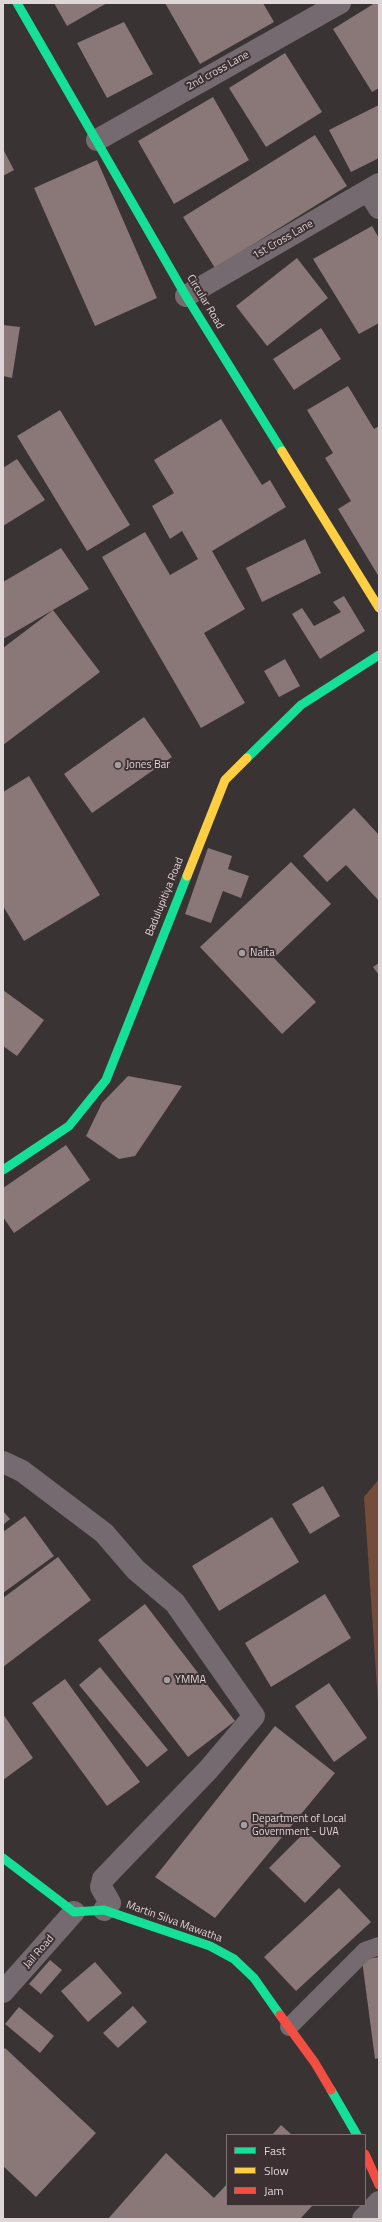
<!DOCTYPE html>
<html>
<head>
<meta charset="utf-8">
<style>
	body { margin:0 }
	#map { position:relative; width:382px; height:2222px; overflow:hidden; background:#3a3334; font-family:"Titillium Web",sans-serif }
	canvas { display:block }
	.frame { position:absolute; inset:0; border:4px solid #dfd6d8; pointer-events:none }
	.legend { position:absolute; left:226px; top:2134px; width:140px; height:72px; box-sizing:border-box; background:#3d3033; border:1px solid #7e7275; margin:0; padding:5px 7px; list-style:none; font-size:12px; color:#dfd6d8 }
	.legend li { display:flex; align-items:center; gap:8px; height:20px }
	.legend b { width:20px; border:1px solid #7e7275 }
</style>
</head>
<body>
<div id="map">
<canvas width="382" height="2222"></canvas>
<div class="frame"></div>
<ul class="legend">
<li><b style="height:5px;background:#16e098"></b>Fast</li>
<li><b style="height:5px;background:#ffcf43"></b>Slow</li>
<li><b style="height:5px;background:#f24e42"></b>Jam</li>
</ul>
</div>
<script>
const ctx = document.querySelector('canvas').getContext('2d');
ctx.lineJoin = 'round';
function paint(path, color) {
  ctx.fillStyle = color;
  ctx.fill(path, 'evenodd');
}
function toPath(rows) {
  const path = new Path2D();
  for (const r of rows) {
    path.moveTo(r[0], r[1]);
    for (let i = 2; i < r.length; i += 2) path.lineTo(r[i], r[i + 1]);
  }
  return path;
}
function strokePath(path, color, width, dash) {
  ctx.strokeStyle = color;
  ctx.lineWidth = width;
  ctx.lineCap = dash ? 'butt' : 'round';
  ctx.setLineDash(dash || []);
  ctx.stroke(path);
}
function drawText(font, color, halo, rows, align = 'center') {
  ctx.font = font + ' "Titillium Web",sans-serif';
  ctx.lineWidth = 4;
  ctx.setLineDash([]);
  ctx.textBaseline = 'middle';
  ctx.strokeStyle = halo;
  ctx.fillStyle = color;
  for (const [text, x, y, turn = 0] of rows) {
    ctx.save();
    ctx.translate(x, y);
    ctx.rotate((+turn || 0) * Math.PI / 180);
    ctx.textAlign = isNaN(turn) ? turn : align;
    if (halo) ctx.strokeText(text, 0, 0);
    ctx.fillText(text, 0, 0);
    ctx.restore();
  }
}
paint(toPath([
	[379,1479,379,1717,364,1497]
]), '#744c3c');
paint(toPath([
	[54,3,107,3,67,26],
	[165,3,263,3,274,22,200,64],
	[375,3,379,3,379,88,372,92,333,29],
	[124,22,153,74,107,98,77,43],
	[285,53,322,112,266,147,229,88],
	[213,97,249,160,174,204,138,141],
	[379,105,379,158,351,172,329,130],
	[315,135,347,186,215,268,183,217],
	[3,149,14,170,3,176],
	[97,160,157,298,95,326,34,188],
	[372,226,379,238,379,323,359,334,313,259],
	[297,258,328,298,267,346,236,306],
	[3,325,20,327,12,378,3,376],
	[321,328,341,359,294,390,273,359],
	[348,386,374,429,379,426,379,577,338,509,351,501,325,458,333,453,307,410],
	[60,410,130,525,87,551,17,436],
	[221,419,262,485,270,480,286,507,212,551,245,609,204,633,245,703,201,728,102,557,145,532,170,575,198,559,182,531,170,539,152,506,174,493,154,460],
	[17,459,45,500,3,526,3,468],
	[305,539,321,573,262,602,246,568],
	[61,548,89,589,3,639,3,582],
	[344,596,365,631,320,659,292,614,302,608,314,626,341,612,333,602],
	[53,610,100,672,3,745,3,648],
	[285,659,300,686,279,697,264,671],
	[144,717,172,757,92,813,64,774],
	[29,776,100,895,24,941,3,906,3,792],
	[354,808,379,835,379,901,346,865,327,882,303,856],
	[208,848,232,856,228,869,249,876,241,898,223,891,211,923,185,914],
	[291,862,331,904,274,958,316,1002,282,1034,200,947],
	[379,963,379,975,373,967],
	[3,990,44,1020,17,1056,3,1046],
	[128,1076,182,1086,135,1156,119,1159,86,1136,102,1103],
	[66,1145,90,1180,14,1233,3,1217,3,1188],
	[323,1486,340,1516,310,1534,292,1504],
	[3,1511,10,1519,3,1525],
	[25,1516,54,1556,3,1593,3,1532],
	[272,1517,299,1562,219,1611,192,1566],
	[58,1557,91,1600,3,1667,3,1598],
	[325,1594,351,1638,271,1687,245,1643],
	[145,1604,235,1721,188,1757,98,1640],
	[100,1667,168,1750,147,1767,79,1685],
	[65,1679,140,1782,107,1806,32,1703],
	[329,1683,367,1738,334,1762,295,1706],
	[3,1714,33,1758,3,1780],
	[275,1726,335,1773,215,1918,155,1877],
	[306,1831,341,1866,305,1903,269,1868],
	[339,1888,371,1922,296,1991,264,1957],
	[379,1957,379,2058,375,2059,362,1960],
	[50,1960,62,1970,41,1994,29,1984],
	[95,1962,122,1993,88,2022,61,1991],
	[133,2006,147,2022,118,2048,103,2033],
	[19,2007,54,2036,40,2053,5,2024],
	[5,2048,96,2133,36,2197,3,2166,3,2050],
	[281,2125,292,2135,272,2135],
	[166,2153,214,2198,227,2184,227,2205,313,2205,300,2219,108,2219]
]), '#8a7777');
strokePath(toPath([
	[289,2027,365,1951,379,1946]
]), '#746a70', 18);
strokePath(toPath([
	[97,140,340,3],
	[368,191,379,208],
	[186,296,379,184],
	[3,1462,22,1471,104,1533,136,1570,175,1603,254,1716,208,1770,103,1879,101,1887,110,1903,104,1910],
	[3,1992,74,1912],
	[363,2219,379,2202]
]), '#746a70', 22);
strokePath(toPath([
	[17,3,186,296,282,451],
	[247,758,301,705,379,655],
	[3,1170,69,1126,106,1080,187,876],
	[3,1858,74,1912,104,1910,210,1946,234,1959,254,1978,280,2015],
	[331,2090,357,2135]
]), '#16e098', 9);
strokePath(toPath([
	[282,451,379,608],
	[187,876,225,780,247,758]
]), '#ffcf43', 9);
strokePath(toPath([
	[280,2015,315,2063,331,2090],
	[365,2154,379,2185]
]), '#f24e42', 9);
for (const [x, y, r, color] of [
	[118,765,4,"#a59d9f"],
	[242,953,4,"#a59d9f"],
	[167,1680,4,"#a59d9f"],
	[244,1825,4,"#a59d9f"]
]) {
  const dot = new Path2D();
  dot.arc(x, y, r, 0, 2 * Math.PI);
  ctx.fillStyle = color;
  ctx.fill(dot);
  strokePath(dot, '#3d3033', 1.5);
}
drawText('11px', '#dfd6d8', '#3d3033', [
	["2nd cross Lane",218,71,-29],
	["1st Cross Lane",283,240,-30],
	["Circular Road",205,302,59],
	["Badulupitiya Road",165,897,-68],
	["Martin Silva Mawatha",174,1922,20],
	["Jail Road",39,1952,-49]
]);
drawText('11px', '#dfd6d8', '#3d3033', [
	["Jones Bar",126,765],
	["Naita",250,953],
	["YMMA",175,1680],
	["Department of Local",252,1819],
	["Government - UVA",252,1832]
], 'left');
</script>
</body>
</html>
